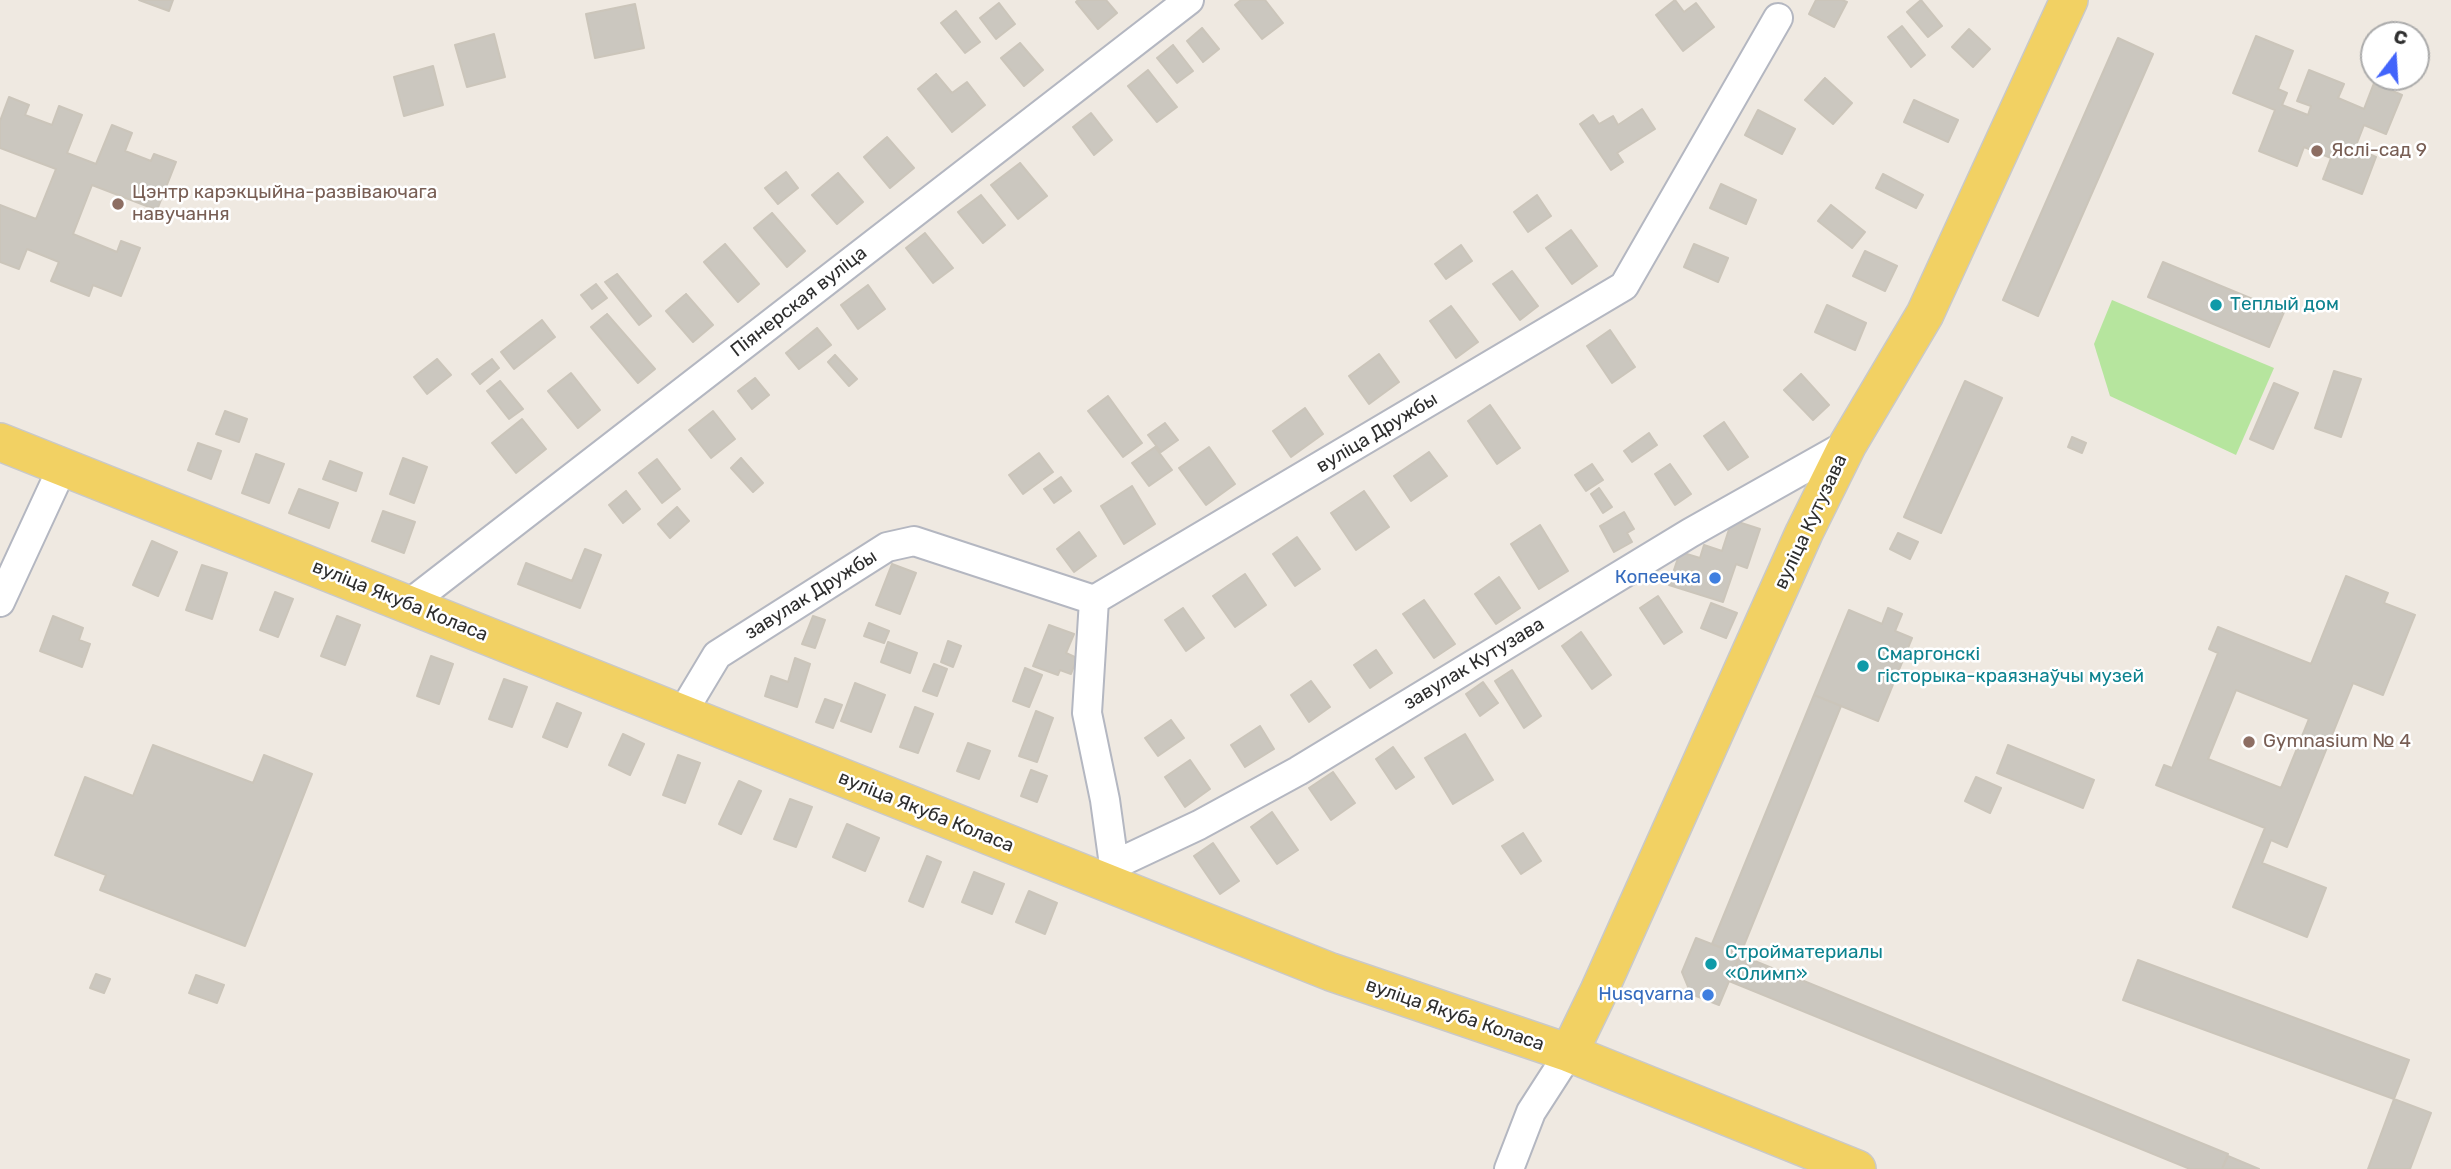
<!DOCTYPE html>
<html>
<head>
<meta charset="utf-8">
<style>
	body { margin:0 }
	#map { position:relative; width:2451px; height:1169px; overflow:hidden; background:#efe9e1; font-family:Rubik,sans-serif }
	canvas { display:block }
	.north { position:absolute; left:2360px; top:21px; width:70px; height:70px; box-sizing:border-box; background:#fff; border:2px solid #ababab; border-radius:50%; rotate:17deg; font-size:19px; font-weight:700; line-height:28px; text-align:center; color:#2e2e2e }
	.north::after { content:''; display:block; margin:auto; width:24px; height:32px; background:#4264fb; clip-path:polygon(50% 0,100% 100%,50% 72%,0 100%) }
</style>
</head>
<body>
<div id="map">
<canvas width="2451" height="1169"></canvas>
<div class="north">С</div>
</div>
<script>
const ctx = document.querySelector('canvas').getContext('2d');
ctx.lineJoin = 'round';
function paint(path, color) {
  ctx.fillStyle = color;
  ctx.fill(path, 'evenodd');
}
function toPath(rows) {
  const path = new Path2D();
  for (const r of rows) {
    path.moveTo(r[0], r[1]);
    for (let i = 2; i < r.length; i += 2) path.lineTo(r[i], r[i + 1]);
  }
  return path;
}
function strokePath(path, color, width, dash) {
  ctx.strokeStyle = color;
  ctx.lineWidth = width;
  ctx.lineCap = dash ? 'butt' : 'round';
  ctx.setLineDash(dash || []);
  ctx.stroke(path);
}
function drawText(font, color, halo, rows, align = 'center') {
  ctx.font = font + ' Rubik,sans-serif';
  ctx.lineWidth = 5;
  ctx.setLineDash([]);
  ctx.textBaseline = 'middle';
  ctx.strokeStyle = halo;
  ctx.fillStyle = color;
  for (const [text, x, y, turn = 0] of rows) {
    ctx.save();
    ctx.translate(x, y);
    ctx.rotate((+turn || 0) * Math.PI / 180);
    ctx.textAlign = isNaN(turn) ? turn : align;
    if (halo) ctx.strokeText(text, 0, 0);
    ctx.fillText(text, 0, 0);
    ctx.restore();
  }
}
paint(toPath([
	[2112,300,2274,368,2236,455,2110,396,2094,344]
]), '#b6e59e');
const building = toPath([
	[139,0,173,0,169,11,139,0],
	[1078,0,1106,0,1117,13,1098,29,1076,2,1078,0],
	[1241,0,1265,0,1283,23,1262,39,1235,5,1241,0],
	[1675,0,1684,12,1696,3,1714,27,1683,51,1656,15,1675,0],
	[1816,0,1842,0,1847,2,1834,27,1809,14,1816,0],
	[1921,0,1942,26,1928,37,1907,12,1921,0],
	[999,3,1015,24,996,39,980,18,999,3],
	[635,4,644,48,595,58,586,14,635,4],
	[956,11,980,42,965,53,941,23,956,11],
	[1902,26,1925,55,1911,67,1888,37,1902,26],
	[1202,28,1219,49,1203,62,1187,41,1202,28],
	[1969,29,1990,49,1973,67,1952,47,1969,29],
	[494,34,505,77,467,87,455,45,494,34],
	[2256,36,2293,51,2278,89,2287,93,2282,105,2308,115,2311,106,2297,101,2309,70,2344,84,2338,98,2364,109,2374,83,2402,95,2386,134,2364,125,2355,148,2376,157,2362,194,2323,179,2331,158,2304,147,2297,166,2259,151,2275,110,2233,93,2256,36],
	[2118,38,2153,54,2038,316,2003,300,2118,38],
	[1020,43,1043,70,1024,86,1001,58,1020,43],
	[1173,45,1193,71,1177,83,1157,58,1173,45],
	[433,66,443,105,404,116,394,77,433,66],
	[1148,70,1177,107,1157,122,1128,86,1148,70],
	[936,74,952,93,967,82,985,105,952,132,918,89,936,74],
	[1825,78,1852,103,1833,124,1805,100,1825,78],
	[9,97,29,105,25,115,52,125,59,106,82,115,67,153,96,164,112,125,132,133,125,151,151,161,154,154,176,162,157,210,92,185,73,234,117,252,121,241,140,248,121,296,93,285,89,296,51,281,59,262,27,249,19,269,0,262,0,205,36,219,56,169,0,148,0,121,9,97],
	[1914,100,1958,120,1948,142,1904,122,1914,100],
	[1642,109,1655,129,1617,153,1623,162,1611,170,1580,124,1593,115,1599,124,1613,116,1618,125,1642,109],
	[1758,110,1795,129,1782,154,1745,135,1758,110],
	[1091,113,1112,140,1094,155,1073,127,1091,113],
	[887,137,914,168,890,188,864,157,887,137],
	[1020,163,1047,196,1018,219,991,185,1020,163],
	[786,172,798,188,778,204,765,188,786,172],
	[838,173,863,202,837,224,812,195,838,173],
	[1883,174,1923,195,1916,208,1876,188,1883,174],
	[1721,184,1756,200,1746,224,1710,208,1721,184],
	[981,195,1005,225,983,243,958,212,981,195],
	[1537,195,1551,216,1528,232,1514,212,1537,195],
	[1831,205,1865,232,1852,248,1818,221,1831,205],
	[772,213,805,251,787,267,754,228,772,213],
	[1571,230,1597,266,1572,284,1546,248,1571,230],
	[925,233,953,268,933,283,906,248,925,233],
	[725,244,759,284,738,302,704,262,725,244],
	[1694,244,1728,258,1718,282,1684,267,1694,244],
	[1461,245,1472,261,1446,279,1435,264,1461,245],
	[1865,251,1897,266,1885,291,1853,276,1865,251],
	[2163,262,2284,312,2269,347,2148,297,2163,262],
	[1512,271,1538,306,1520,320,1493,284,1512,271],
	[617,274,651,316,639,325,605,282,617,274],
	[596,284,607,298,592,309,581,295,596,284],
	[868,285,885,309,858,329,841,305,868,285],
	[686,294,713,325,693,342,666,311,686,294],
	[1827,305,1866,323,1855,350,1815,332,1827,305],
	[1451,306,1478,342,1456,358,1430,321,1451,306],
	[607,314,655,369,638,383,591,327,607,314],
	[542,320,555,337,514,369,501,352,542,320],
	[817,328,831,345,799,369,786,353,817,328],
	[1610,330,1635,367,1612,383,1587,346,1610,330],
	[1379,354,1399,382,1369,404,1349,376,1379,354],
	[835,355,857,379,849,386,828,362,835,355],
	[437,359,451,375,427,394,414,377,437,359],
	[492,359,499,368,480,384,472,374,492,359],
	[2334,371,2361,379,2341,437,2315,428,2334,371],
	[571,373,600,410,578,428,548,391,571,373],
	[1801,374,1829,405,1813,420,1784,390,1801,374],
	[755,378,769,395,752,409,738,391,755,378],
	[500,381,523,409,509,419,487,391,500,381],
	[1965,381,2002,398,1941,533,1904,517,1965,381],
	[2274,383,2298,393,2273,449,2250,439,2274,383],
	[1108,396,1142,443,1123,457,1088,411,1108,396],
	[1490,405,1520,448,1497,464,1468,421,1490,405],
	[1305,408,1323,434,1291,457,1273,431,1305,408],
	[225,411,247,419,239,442,216,434,225,411],
	[713,411,735,439,711,458,689,430,713,411],
	[522,419,546,449,516,473,492,443,522,419],
	[1724,422,1748,457,1728,470,1704,436,1724,422],
	[1165,423,1178,440,1161,452,1148,435,1165,423],
	[1649,433,1657,445,1632,462,1624,451,1649,433],
	[2072,437,2086,443,2082,453,2068,447,2072,437],
	[198,443,221,451,211,479,188,470,198,443],
	[1155,447,1172,470,1149,486,1132,463,1155,447],
	[1209,447,1235,484,1206,505,1179,468,1209,447],
	[1429,452,1447,476,1411,501,1394,476,1429,452],
	[1039,453,1053,472,1023,494,1009,475,1039,453],
	[256,454,284,464,269,503,242,493,256,454],
	[403,458,427,467,414,503,390,494,403,458],
	[741,458,763,483,753,492,731,468,741,458],
	[657,459,680,489,662,503,639,473,657,459],
	[330,461,362,473,356,491,323,479,330,461],
	[1592,464,1603,480,1586,491,1575,475,1592,464],
	[1670,464,1691,494,1675,505,1655,474,1670,464],
	[1061,477,1071,491,1054,503,1044,489,1061,477],
	[1132,486,1155,524,1124,544,1101,506,1132,486],
	[1599,488,1612,507,1603,513,1591,494,1599,488],
	[299,489,338,503,329,528,289,513,299,489],
	[626,491,640,509,623,523,609,505,626,491],
	[1364,491,1389,527,1356,550,1331,513,1364,491],
	[677,507,689,521,670,538,658,524,677,507],
	[383,511,415,522,404,553,372,541,383,511],
	[1624,512,1634,529,1627,533,1632,542,1614,552,1600,526,1624,512],
	[1732,520,1760,529,1747,568,1736,564,1723,602,1669,585,1680,552,1700,558,1704,545,1722,551,1732,520],
	[1540,525,1568,571,1539,589,1511,544,1540,525],
	[1079,532,1096,556,1074,572,1057,549,1079,532],
	[1898,533,1918,542,1910,559,1890,549,1898,533],
	[1297,537,1320,569,1295,586,1273,554,1297,537],
	[152,541,177,552,158,596,133,585,152,541],
	[585,549,601,555,580,608,518,584,526,563,572,581,585,549],
	[892,564,916,573,900,614,876,605,892,564],
	[202,565,227,573,212,619,186,610,202,565],
	[1245,574,1266,605,1235,627,1213,596,1245,574],
	[2346,576,2388,593,2384,603,2415,615,2383,695,2353,683,2287,847,2271,840,2262,863,2326,888,2307,937,2233,907,2265,828,2156,785,2164,765,2172,768,2218,653,2209,649,2218,627,2311,664,2346,576],
	[2236,690,2309,719,2281,788,2208,759,2236,690],
	[1499,577,1520,608,1496,624,1475,594,1499,577],
	[275,592,293,599,278,637,260,630,275,592],
	[1658,596,1682,632,1664,644,1640,608,1658,596],
	[1424,600,1455,644,1434,658,1403,614,1424,600],
	[1711,603,1737,613,1726,638,1701,628,1711,603],
	[1183,608,1204,638,1186,651,1165,620,1183,608],
	[1888,608,1902,614,1895,631,1912,638,1878,721,1814,695,1849,610,1882,624,1888,608],
	[53,616,83,628,79,640,90,644,82,667,40,651,53,616],
	[337,616,360,625,345,665,321,656,337,616],
	[813,616,825,620,815,648,802,644,813,616],
	[869,623,889,631,884,643,864,636,869,623],
	[1049,625,1074,634,1066,653,1077,658,1071,674,1060,670,1058,675,1033,666,1049,625],
	[1581,632,1611,675,1592,689,1562,646,1581,632],
	[948,641,961,646,953,667,941,662,948,641],
	[888,642,917,653,910,673,881,662,888,642],
	[1376,650,1392,673,1370,688,1354,665,1376,650],
	[431,656,453,664,439,704,417,696,431,656],
	[795,658,810,664,797,707,765,696,771,676,788,682,795,658],
	[934,664,947,669,937,696,923,691,934,664],
	[1025,668,1042,675,1029,707,1013,701,1025,668],
	[1512,670,1541,716,1524,728,1495,681,1512,670],
	[504,679,527,687,512,727,489,719,504,679],
	[1311,681,1330,707,1309,722,1291,695,1311,681],
	[1483,682,1498,703,1480,716,1466,694,1483,682],
	[855,683,885,695,871,732,841,721,855,683],
	[1814,695,1841,706,1740,955,1712,944,1814,695],
	[825,699,842,705,833,728,816,722,825,699],
	[557,703,581,713,567,747,543,737,557,703],
	[915,707,933,714,918,753,900,747,915,707],
	[1036,711,1053,718,1037,762,1019,756,1036,711],
	[1171,720,1184,738,1158,756,1145,738,1171,720],
	[1260,726,1274,749,1245,767,1231,745,1260,726],
	[623,734,644,744,630,775,609,765,623,734],
	[1465,734,1493,780,1453,804,1425,758,1465,734],
	[968,743,990,751,979,779,957,771,968,743],
	[153,745,253,783,264,755,312,774,245,946,100,890,106,875,55,855,85,777,133,796,153,745],
	[2008,745,2094,780,2083,808,1997,773,2008,745],
	[1393,747,1414,777,1396,789,1376,759,1393,747],
	[678,755,700,763,685,803,663,795,678,755],
	[1190,760,1210,789,1185,807,1165,777,1190,760],
	[1031,770,1047,776,1037,802,1021,796,1031,770],
	[1333,772,1355,803,1331,820,1309,788,1333,772],
	[1976,777,2001,788,1990,813,1965,801,1976,777],
	[739,781,761,791,741,834,719,824,739,781],
	[790,799,812,807,796,847,774,839,790,799],
	[1272,812,1298,850,1277,864,1251,827,1272,812],
	[847,824,879,838,865,871,833,857,847,824],
	[1523,833,1541,861,1521,874,1502,846,1523,833],
	[1213,843,1239,881,1220,894,1194,856,1213,843],
	[927,856,941,862,923,907,909,901,927,856],
	[974,872,1004,884,992,914,962,902,974,872],
	[1029,891,1057,903,1045,934,1016,922,1029,891],
	[1696,938,1740,955,1719,1005,1691,994,1682,972,1696,938],
	[1740,955,2228,1154,2222,1169,2190,1169,1729,981,1740,955],
	[2138,960,2409,1060,2394,1099,2123,1000,2138,960],
	[96,974,110,979,104,993,90,988,96,974],
	[196,975,224,985,217,1003,189,993,196,975],
	[2394,1099,2431,1113,2410,1169,2368,1169,2394,1099],
	[2228,1156,2259,1169,2222,1169,2228,1156]
]);
paint(building, '#cbc7bf');
strokePath(building, '#cbc5ba', 2);
const minor = toPath([
	[0,602,63,466],
	[409,604,1189,0],
	[681,715,717,655,887,547,914,541,1094,600],
	[1114,865,1105,800,1087,713,1094,600,1624,286,1778,18],
	[1107,882,1114,865,1199,825,1298,771,1690,533,1848,444],
	[1509,1169,1531,1112,1569,1053]
]);
const major = toPath([
	[0,442,1331,972,1569,1053,1857,1169],
	[1569,1053,1599,991,1804,533,1848,444,1925,314,2069,0]
]);
strokePath(minor, '#b4b7c1', 32);
strokePath(major, '#c9c9c9', 40);
strokePath(minor, '#fff', 28);
strokePath(major, '#f2d163', 37);
for (const [x, y, r, color] of [
	[2317,151,7,"#8d6e63"],
	[118,204,7,"#8d6e63"],
	[2216,305,7,"#0f9aa8"],
	[1715,578,7,"#3f7fe0"],
	[1863,666,7,"#0f9aa8"],
	[2249,742,7,"#8d6e63"],
	[1711,964,7,"#0f9aa8"],
	[1708,995,7,"#3f7fe0"]
]) {
  const dot = new Path2D();
  dot.arc(x, y, r, 0, 2 * Math.PI);
  ctx.fillStyle = color;
  ctx.fill(dot);
  strokePath(dot, '#fff', 2.5);
}
drawText('19px', '#785e54', '#fff', [
	["Яслі-сад 9",2331,151],
	["Цэнтр карэкцыйна-развіваючага",132,193],
	["навучання",132,215],
	["Gymnasium № 4",2263,742]
], 'left');
drawText('19px', '#2e2e2e', '#fff', [
	["Піянерская вуліца",799,302,-38],
	["вуліца Дружбы",1377,433,-31],
	["вуліца Кутузава",1811,522,-65],
	["завулак Дружбы",811,595,-32],
	["вуліца Якуба Коласа",400,601,22],
	["завулак Кутузава",1474,664,-31],
	["вуліца Якуба Коласа",926,812,22],
	["вуліца Якуба Коласа",1455,1015,19]
]);
drawText('19px', '#0d838f', '#fff', [
	["Теплый дом",2230,305],
	["Смаргонскі",1877,655],
	["гісторыка-краязнаўчы музей",1877,677],
	["Стройматериалы",1725,953],
	["«Олимп»",1725,975]
], 'left');
drawText('19px', '#366cbe', '#fff', [
	["Копеечка",1701,578],
	["Husqvarna",1694,995]
], 'right');
</script>
</body>
</html>
